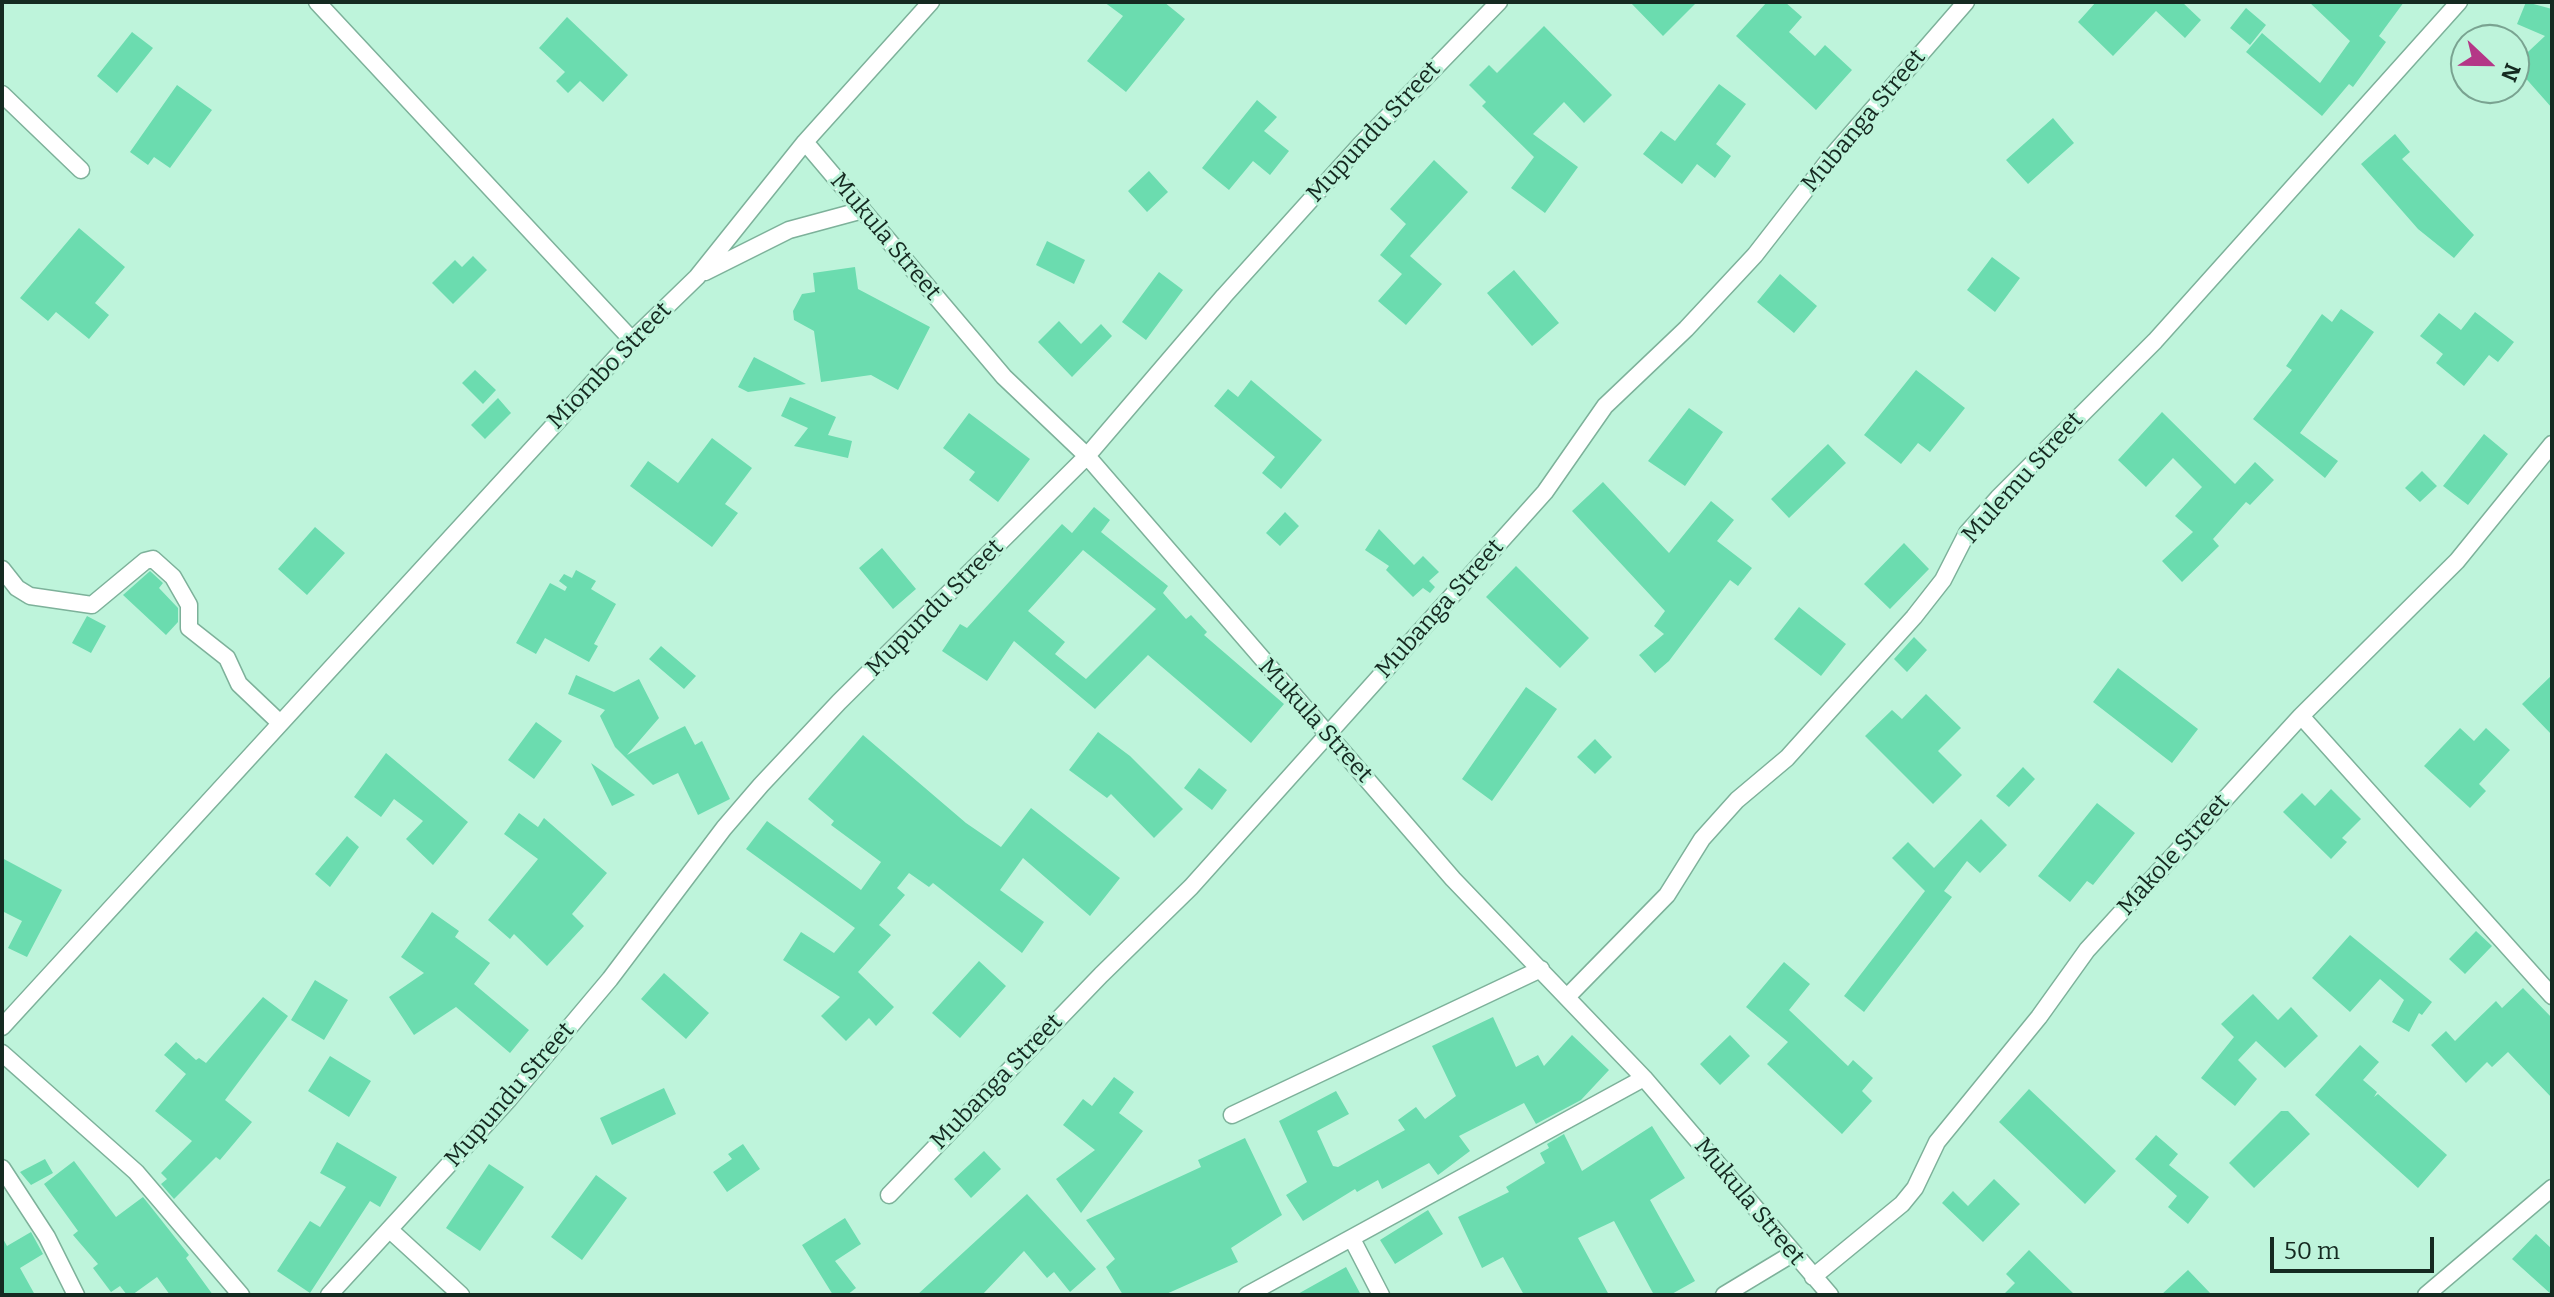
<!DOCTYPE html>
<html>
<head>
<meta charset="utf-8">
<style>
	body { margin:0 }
	#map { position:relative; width:2554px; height:1297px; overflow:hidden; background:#bef4db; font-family:Bitter,serif }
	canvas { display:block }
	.frame { position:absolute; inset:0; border:4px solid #152a21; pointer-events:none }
	.north { position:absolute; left:2450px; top:24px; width:80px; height:80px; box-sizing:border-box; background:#bef4db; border:2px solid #7aa391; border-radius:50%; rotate:112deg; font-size:22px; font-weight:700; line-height:32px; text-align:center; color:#152a21 }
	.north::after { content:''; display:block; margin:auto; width:28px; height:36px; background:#b43787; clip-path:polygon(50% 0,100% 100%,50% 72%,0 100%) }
	.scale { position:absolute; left:2270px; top:1237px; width:164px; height:36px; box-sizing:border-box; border:4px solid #152a21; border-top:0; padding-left:10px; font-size:24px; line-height:28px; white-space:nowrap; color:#152a21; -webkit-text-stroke:6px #bef4db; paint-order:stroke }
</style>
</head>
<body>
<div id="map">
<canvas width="2554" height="1297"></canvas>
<div class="frame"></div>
<div class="north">N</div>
<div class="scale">50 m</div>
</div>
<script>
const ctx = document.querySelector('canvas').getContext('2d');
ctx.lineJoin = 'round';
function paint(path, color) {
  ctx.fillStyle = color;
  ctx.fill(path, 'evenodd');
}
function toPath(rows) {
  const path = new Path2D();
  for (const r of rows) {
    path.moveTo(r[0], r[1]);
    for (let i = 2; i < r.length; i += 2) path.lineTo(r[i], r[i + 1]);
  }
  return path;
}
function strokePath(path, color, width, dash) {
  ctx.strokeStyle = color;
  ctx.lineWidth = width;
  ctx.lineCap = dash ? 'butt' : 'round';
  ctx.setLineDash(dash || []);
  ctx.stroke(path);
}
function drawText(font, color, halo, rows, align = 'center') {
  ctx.font = font + ' Bitter,serif';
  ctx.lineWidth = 6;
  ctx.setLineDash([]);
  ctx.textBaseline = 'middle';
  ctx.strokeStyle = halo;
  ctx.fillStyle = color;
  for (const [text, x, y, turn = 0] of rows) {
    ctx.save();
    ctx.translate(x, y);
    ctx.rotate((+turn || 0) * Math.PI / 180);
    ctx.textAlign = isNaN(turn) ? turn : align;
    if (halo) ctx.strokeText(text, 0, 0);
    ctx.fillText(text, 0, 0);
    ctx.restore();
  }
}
paint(toPath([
	[1104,2,1164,2,1185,19,1126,92,1087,61,1123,16],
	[1630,2,1697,2,1663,36],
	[1767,2,1785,2,1802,17,1789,32,1815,56,1825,45,1852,70,1816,110,1736,36],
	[2096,2,2182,2,2201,20,2185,38,2156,11,2113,56,2078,22],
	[2309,2,2404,2,2379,36,2386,42,2353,87,2349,84,2322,116,2246,52,2262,33,2320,83,2350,41],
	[2526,2,2552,9,2552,108,2514,65,2545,36,2517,24],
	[2246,8,2266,25,2250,45,2230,28],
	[567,17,628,75,603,102,580,81,568,93,556,81,565,72,539,48],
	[1544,26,1612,95,1584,123,1564,102,1533,134,1578,167,1545,213,1511,188,1534,157,1482,106,1486,102,1469,85,1489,65,1497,73],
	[132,32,153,48,117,93,97,76],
	[1719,84,1746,104,1716,144,1731,156,1715,178,1697,164,1682,184,1643,154,1661,131,1675,141],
	[177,85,212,110,170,168,154,157,148,165,130,152],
	[1257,100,1277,117,1264,131,1289,151,1270,175,1253,161,1229,190,1202,168],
	[2053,118,2074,143,2028,184,2006,160],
	[2395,134,2410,152,2402,159,2474,235,2454,258,2418,229,2361,164],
	[1434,160,1468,192,1410,256,1442,284,1406,325,1378,301,1402,274,1380,255,1406,224,1390,209],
	[1149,171,1168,192,1147,212,1128,191],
	[79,228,125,267,95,303,109,315,89,339,56,312,48,321,20,298],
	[1047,241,1085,260,1074,284,1036,265],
	[473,256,487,270,453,304,432,283,455,260,462,267],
	[1992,257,2020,278,1995,312,1967,290],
	[855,267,858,289,930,327,898,390,871,375,821,382,814,331,794,320,793,311,802,294,815,292,813,273],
	[1514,270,1559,323,1532,346,1487,293],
	[1159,272,1183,290,1146,340,1122,322],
	[1780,274,1817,306,1794,333,1757,302],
	[2341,309,2374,332,2300,433,2338,461,2325,478,2253,419,2292,370,2286,366,2322,314,2332,322],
	[2475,312,2514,342,2498,362,2489,355,2464,386,2436,363,2443,354,2420,336,2439,313,2461,330],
	[1059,321,1081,344,1101,324,1112,336,1072,377,1038,342],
	[754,357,806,384,748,392,738,387],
	[475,370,496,390,483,404,462,383],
	[1916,370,1965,408,1930,452,1918,443,1901,464,1864,435],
	[1251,380,1322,440,1281,489,1262,473,1275,457,1214,406,1228,389,1238,397],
	[790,397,836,417,828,435,852,441,848,458,794,446,808,428,781,416],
	[498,398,511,413,485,439,471,425],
	[1689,408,1723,432,1685,486,1648,461],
	[2162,412,2235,484,2255,462,2274,480,2250,505,2246,502,2213,539,2219,546,2182,582,2162,561,2193,532,2175,516,2202,487,2173,458,2146,487,2118,460],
	[969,413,1030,459,998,502,969,480,975,472,943,448],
	[2484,434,2508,454,2468,505,2443,486],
	[712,438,752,468,725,504,738,513,712,547,630,486,648,461,678,483],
	[1828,444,1846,463,1789,518,1771,499],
	[2422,471,2437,486,2420,502,2405,488],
	[1603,482,1669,553,1711,501,1734,520,1717,541,1752,568,1738,586,1730,580,1669,661,1655,673,1639,655,1664,634,1654,626,1665,611,1572,511],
	[1094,507,1110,520,1101,532,1168,586,1163,593,1186,619,1191,615,1207,632,1204,635,1284,704,1251,743,1148,655,1095,709,1014,641,987,681,942,651,960,624,967,628,1062,524,1072,533],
	[1083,550,1156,609,1086,679,1055,654,1065,642,1028,611],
	[1285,512,1299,526,1280,546,1266,533],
	[315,527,345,553,307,595,278,569],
	[1379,529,1414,565,1423,556,1439,572,1429,581,1435,587,1430,593,1423,588,1413,597,1386,570,1389,566,1365,550],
	[1904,543,1929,569,1890,609,1864,584],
	[882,548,916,589,893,609,859,568],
	[1516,566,1589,638,1560,668,1486,597],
	[576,570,596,581,591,589,616,604,594,644,598,646,589,662,545,638,536,654,516,643,550,583,565,591,567,587,559,581,564,574,572,578],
	[150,571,163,583,159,588,178,608,178,622,166,635,123,595],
	[1799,607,1846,644,1821,676,1774,639],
	[87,616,106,626,91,653,72,643],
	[1914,637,1927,650,1907,672,1894,659],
	[661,646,696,676,684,689,649,659],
	[2118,668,2198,729,2172,763,2093,702],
	[576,675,614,692,639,679,659,718,627,755,685,726,695,745,702,741,730,799,698,815,678,773,653,785,615,747,600,716,605,710,568,694],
	[2552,675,2552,735,2522,704],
	[1526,687,1557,709,1492,801,1462,779],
	[1926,694,1961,728,1938,751,1962,775,1933,804,1865,736,1892,710,1902,719],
	[536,722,562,741,534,779,508,760],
	[2460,728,2474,741,2486,728,2510,750,2479,784,2486,791,2470,808,2424,766],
	[1098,732,1130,756,1183,809,1154,838,1111,794,1107,798,1069,770],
	[863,735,966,823,1001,847,1031,808,1120,878,1090,916,1023,858,1000,890,1044,922,1022,953,933,883,929,887,909,873,897,888,905,895,879,925,891,935,858,972,894,1007,876,1026,869,1018,846,1041,821,1016,840,997,783,960,801,932,834,953,855,928,746,849,767,821,861,890,881,862,831,825,834,821,808,799],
	[1595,739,1612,757,1595,774,1577,757],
	[386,753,468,822,433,865,406,839,423,821,394,799,381,817,354,797],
	[591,763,635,795,612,806],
	[2023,767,2035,779,2009,807,1996,796],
	[1199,768,1227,790,1212,810,1184,788],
	[2331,789,2361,819,2342,838,2347,842,2331,859,2283,812,2302,793,2315,806],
	[2097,803,2135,833,2093,885,2087,881,2070,902,2038,876],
	[519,813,538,827,544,818,607,873,572,914,584,926,547,966,514,934,510,939,488,920,538,859,504,834],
	[1981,819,2007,845,1980,873,1967,861,1944,891,1952,897,1864,1012,1844,996,1925,891,1892,858,1908,842,1934,868],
	[347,836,359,847,330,887,315,874],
	[2,858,62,890,27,957,8,948,22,921,2,911],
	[432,912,459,931,455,937,490,963,474,984,529,1030,510,1053,456,1007,414,1035,389,997,424,973,401,957],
	[2476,931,2492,946,2465,974,2449,959],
	[2350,935,2432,1002,2422,1015,2419,1013,2409,1032,2392,1022,2404,1000,2380,979,2350,1012,2312,978],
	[979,961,1006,986,960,1038,932,1013],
	[1784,962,1810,984,1789,1010,1848,1066,1853,1060,1873,1078,1862,1091,1872,1101,1842,1134,1767,1064,1788,1042,1746,1007],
	[664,973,709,1013,686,1039,641,999],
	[315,980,348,1000,324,1040,291,1020],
	[2523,988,2552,1018,2552,1098,2508,1052,2492,1067,2487,1062,2466,1083,2431,1045,2446,1031,2455,1041,2496,1001,2502,1008],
	[2253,994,2278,1020,2291,1007,2318,1036,2285,1068,2256,1041,2238,1060,2257,1079,2235,1106,2201,1078,2234,1037,2221,1024],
	[263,997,288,1016,225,1100,252,1122,220,1160,216,1157,174,1199,161,1184,167,1179,161,1173,192,1141,155,1111,186,1074,164,1055,176,1042,196,1060,199,1058,206,1063],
	[1493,1017,1516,1067,1538,1055,1544,1066,1572,1035,1609,1070,1581,1100,1536,1124,1524,1103,1459,1136,1470,1151,1438,1175,1429,1163,1382,1189,1378,1180,1357,1192,1355,1189,1303,1221,1286,1195,1307,1182,1279,1121,1336,1091,1349,1114,1317,1131,1333,1166,1338,1167,1405,1130,1398,1120,1416,1107,1425,1119,1456,1096,1432,1046],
	[1730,1035,1750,1056,1720,1085,1700,1064],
	[2360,1045,2379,1062,2363,1080,2377,1092,2374,1097,2378,1094,2447,1155,2418,1188,2315,1095],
	[330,1056,371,1081,349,1117,308,1091],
	[1114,1077,1134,1092,1119,1113,1143,1131,1081,1213,1056,1179,1095,1150,1063,1125,1083,1099,1092,1106],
	[664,1088,676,1114,612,1145,600,1118],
	[2029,1089,2116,1171,2085,1204,1999,1122],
	[2281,1111,2288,1111,2310,1134,2254,1188,2229,1163],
	[1652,1126,1685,1178,1650,1200,1695,1281,1670,1295,1654,1295,1614,1221,1578,1238,1609,1295,1524,1295,1503,1257,1482,1268,1458,1217,1509,1192,1506,1187,1545,1163,1540,1153,1549,1148,1547,1144,1564,1134,1582,1171],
	[2156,1135,2178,1154,2169,1165,2209,1197,2188,1224,2168,1207,2177,1196,2135,1159],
	[1245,1138,1282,1215,1231,1248,1238,1262,1164,1295,1123,1295,1106,1267,1115,1259,1086,1220,1201,1167,1198,1160],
	[337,1142,397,1177,380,1207,370,1201,310,1293,277,1271,310,1221,320,1227,346,1187,320,1173],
	[743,1144,760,1169,727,1192,713,1172,732,1159,728,1154],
	[984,1151,1001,1169,971,1198,954,1179],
	[45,1159,53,1173,31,1185,20,1172],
	[74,1161,116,1217,143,1197,189,1255,186,1258,213,1295,170,1295,157,1277,132,1295,127,1295,120,1286,111,1292,93,1268,98,1264,73,1235,78,1231,44,1184],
	[489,1164,524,1187,480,1251,446,1228],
	[596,1175,627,1198,582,1260,551,1237],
	[1994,1179,2020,1204,1983,1242,1942,1203,1953,1191,1968,1206],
	[1027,1194,1096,1269,1070,1292,1054,1272,1047,1278,1024,1251,982,1295,917,1295],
	[1428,1210,1443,1234,1395,1264,1380,1240],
	[845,1218,861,1244,835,1261,856,1288,847,1295,833,1295,802,1245],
	[31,1232,43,1254,20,1268,35,1295,2,1295,2,1237,7,1246],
	[2536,1234,2552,1249,2552,1295,2512,1259],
	[2029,1250,2075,1295,2003,1295,2015,1283,2006,1274],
	[1346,1267,1361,1295,1296,1295],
	[2188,1270,2212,1295,2161,1295]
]), '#6bdcaf');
const minor = toPath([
	[317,2,632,340],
	[2,94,81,170],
	[805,142,1004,377,1087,456,1453,879,1644,1078,1830,1295],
	[705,272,789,230,863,210],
	[2,569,17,588,30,596,92,605,145,561,153,559,173,577,189,605,189,628,227,658,239,684,279,722],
	[2301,716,2552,996],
	[1568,996,1667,895,1702,839,1737,800,1787,758,1914,617,1943,580,1967,533,1998,498,2155,341,2459,2],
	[2,1027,632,340,697,277,805,142,931,2],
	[2,1053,136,1172,241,1295],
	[1232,1115,1541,969],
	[2,1168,47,1237,76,1295],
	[889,1195,1101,975,1191,887,1545,492,1605,406,1686,329,1755,255,1832,156,1966,2],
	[390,1230,461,1295],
	[1352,1239,1381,1295],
	[1813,1277,1902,1204,1915,1188,1937,1142,2039,1017,2087,950,2301,716,2457,561,2552,444],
	[329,1295,509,1099,610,979,724,828,761,785,839,702,1087,456,1224,296,1361,144,1499,2],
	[1247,1295,1644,1078],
	[1724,1295,1792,1254],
	[2426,1295,2552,1188]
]);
strokePath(minor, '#7db19a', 19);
strokePath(minor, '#fff', 16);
drawText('24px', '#152a21', '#bef4db', [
	["Mubanga Street",1864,121,-50],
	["Mupundu Street",1374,132,-47],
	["Mukula Street",885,237,50],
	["Miombo Street",610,366,-46],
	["Mulemu Street",2023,478,-48],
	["Mupundu Street",935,608,-45],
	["Mubanga Street",1440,609,-48],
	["Mukula Street",1315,721,48],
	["Makole Street",2174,855,-48],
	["Mubanga Street",997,1082,-46],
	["Mupundu Street",510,1095,-49],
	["Mukula Street",1749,1202,50]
]);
</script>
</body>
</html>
